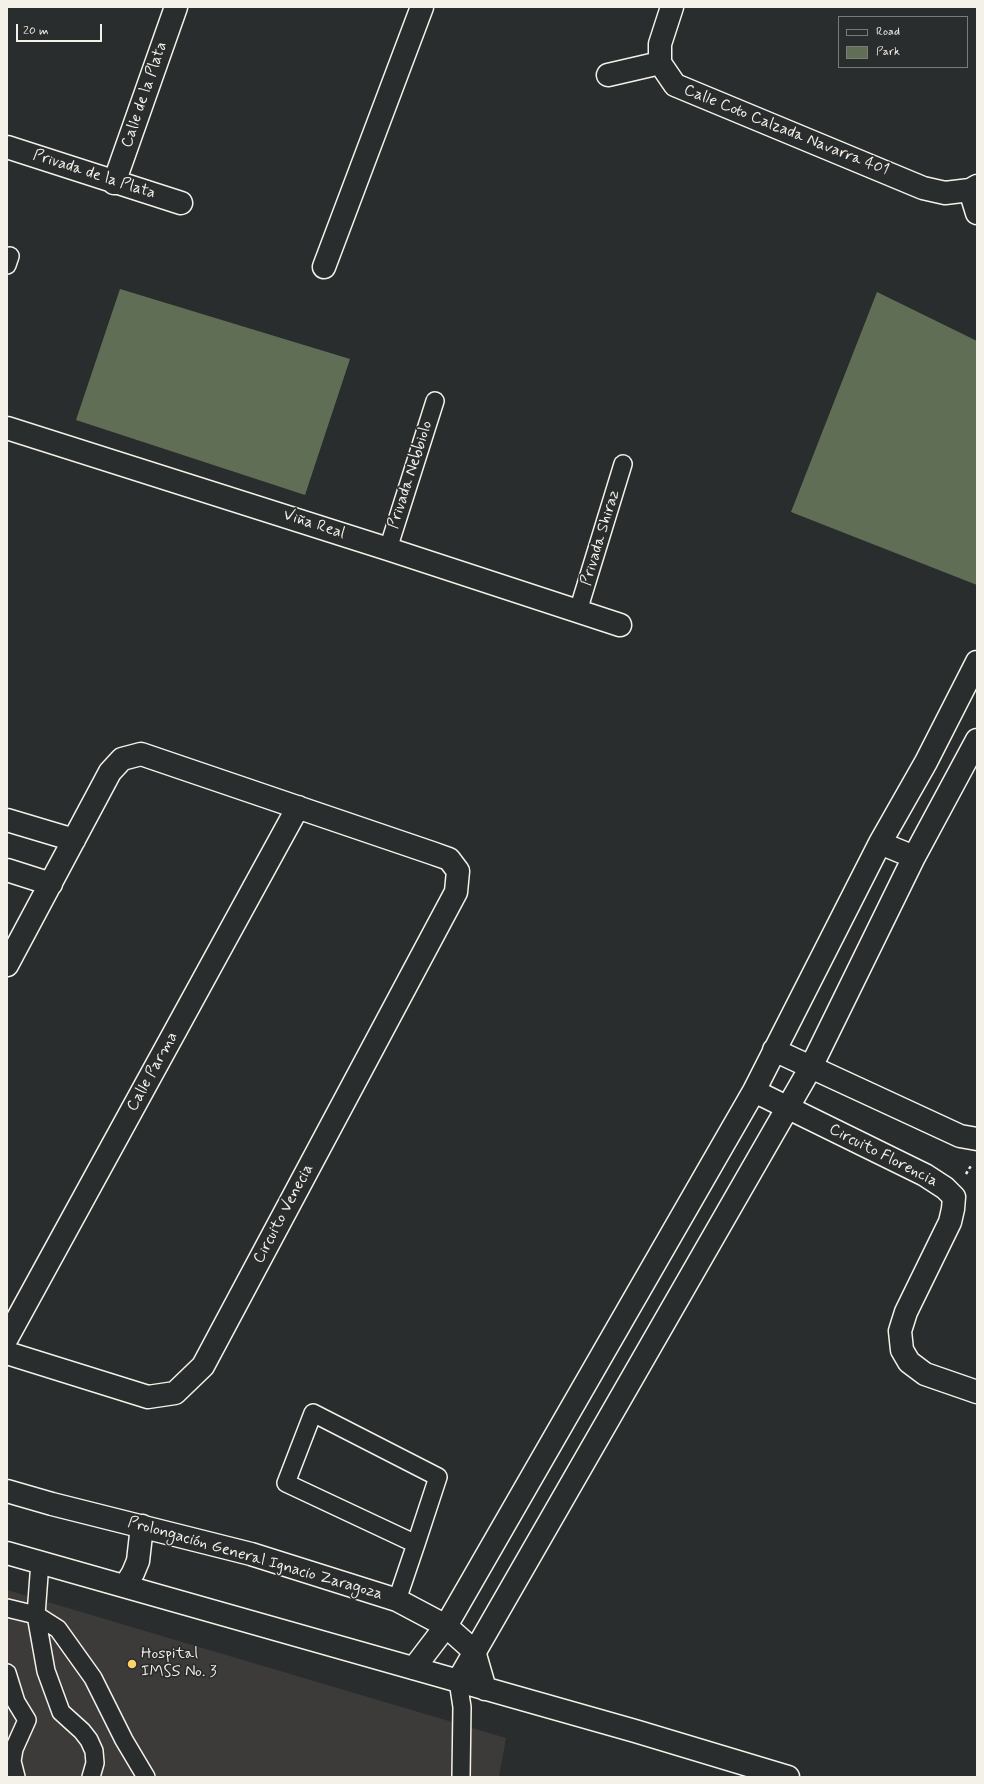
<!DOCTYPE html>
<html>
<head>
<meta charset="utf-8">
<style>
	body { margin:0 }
	#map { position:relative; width:984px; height:1784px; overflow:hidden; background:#2a2d2e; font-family:Mynerve,sans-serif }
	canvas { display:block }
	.frame { position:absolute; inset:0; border:8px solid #f4f1e8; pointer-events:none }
	.legend { position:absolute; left:838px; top:16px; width:130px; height:52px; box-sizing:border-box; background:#2a2d2e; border:1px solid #7b7b78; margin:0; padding:5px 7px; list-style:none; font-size:12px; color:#f4f1e8 }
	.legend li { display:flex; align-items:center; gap:8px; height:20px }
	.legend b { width:20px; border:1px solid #7b7b78 }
	.scale { position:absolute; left:16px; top:24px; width:86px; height:18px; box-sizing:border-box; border:2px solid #f4f1e8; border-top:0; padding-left:5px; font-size:12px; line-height:14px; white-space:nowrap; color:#f4f1e8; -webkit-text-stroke:3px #2a2d2e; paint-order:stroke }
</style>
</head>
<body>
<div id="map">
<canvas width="984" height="1784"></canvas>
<div class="frame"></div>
<ul class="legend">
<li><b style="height:5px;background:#2a2d2e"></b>Road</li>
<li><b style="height:11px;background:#616e56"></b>Park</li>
</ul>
<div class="scale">20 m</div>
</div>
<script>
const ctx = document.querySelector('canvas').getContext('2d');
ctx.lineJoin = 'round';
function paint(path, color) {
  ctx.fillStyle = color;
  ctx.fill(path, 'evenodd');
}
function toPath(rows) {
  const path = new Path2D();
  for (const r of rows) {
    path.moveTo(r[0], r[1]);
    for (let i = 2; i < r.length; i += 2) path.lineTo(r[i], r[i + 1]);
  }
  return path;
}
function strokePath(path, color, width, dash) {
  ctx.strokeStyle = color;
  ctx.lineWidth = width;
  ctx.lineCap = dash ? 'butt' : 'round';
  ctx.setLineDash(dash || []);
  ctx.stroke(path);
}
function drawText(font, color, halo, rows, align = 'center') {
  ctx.font = font + ' Mynerve,sans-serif';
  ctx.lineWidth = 3.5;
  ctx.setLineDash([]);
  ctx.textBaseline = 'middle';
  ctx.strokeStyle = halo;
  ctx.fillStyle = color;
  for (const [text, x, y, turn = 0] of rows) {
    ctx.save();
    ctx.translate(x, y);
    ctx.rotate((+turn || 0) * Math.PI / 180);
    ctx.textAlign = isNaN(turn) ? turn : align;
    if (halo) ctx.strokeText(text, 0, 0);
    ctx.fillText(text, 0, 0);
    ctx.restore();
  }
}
paint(toPath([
	[7,1590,506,1738,499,1777,7,1777]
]), '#3d3a3a');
paint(toPath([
	[120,289,350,359,305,495,76,420],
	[877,292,977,341,977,585,791,512]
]), '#616e56');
const service = toPath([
	[7,265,10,256],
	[388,549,435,401],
	[578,611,623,464],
	[40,1562,36,1615,46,1671,61,1712,82,1731,89,1740,94,1751,95,1763,91,1777],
	[397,1600,416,1544,438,1477,313,1413,286,1483,416,1544],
	[7,1608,36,1615,58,1629,93,1678,124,1740,146,1777],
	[7,1673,16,1702,27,1720,14,1749,12,1761,16,1777],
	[458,1681,462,1707,461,1777]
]);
const minor = toPath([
	[672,7,660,44,660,63,675,85,923,188,945,193,970,190,977,186],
	[608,75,660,63],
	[7,147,181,203],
	[114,183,176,7],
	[970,190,977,213],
	[324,267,422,7],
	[7,428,388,549,620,625],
	[7,820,74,840],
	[880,843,926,762,977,662],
	[7,870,51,884],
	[7,965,110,772,122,759,141,754,432,853,449,859,458,871,456,892,203,1366,175,1393,148,1397,7,1353],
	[774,1050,960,1136,977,1139],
	[754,1091,925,1175,945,1188,954,1197,953,1209,950,1222,906,1312,900,1331,902,1350,909,1362,925,1374,977,1392],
	[7,1338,298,807],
	[414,1668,446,1626,754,1091,880,843,914,857],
	[458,1681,811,1067,914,857,977,740]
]);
const tertiary = toPath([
	[7,1491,52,1504,251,1554,397,1600,446,1626,474,1651,485,1689],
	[7,1553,635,1731,788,1777],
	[125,1586,133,1573,138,1561,142,1526]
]);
strokePath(service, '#f4f1e8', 20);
strokePath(minor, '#f4f1e8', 25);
strokePath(tertiary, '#f4f1e8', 25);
strokePath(toPath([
	[966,1174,972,1164]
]), '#f4f1e8', 2.5, [3, 3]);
strokePath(service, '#2a2d2e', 17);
strokePath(minor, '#2a2d2e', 22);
strokePath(tertiary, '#2a2d2e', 22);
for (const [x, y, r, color] of [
	[132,1664,5,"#ffd166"]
]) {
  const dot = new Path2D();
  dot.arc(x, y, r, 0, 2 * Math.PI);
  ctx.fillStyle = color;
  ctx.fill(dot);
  strokePath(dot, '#2a2d2e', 1.5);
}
drawText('16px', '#f4f1e8', '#2a2d2e', [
	["Calle de la Plata",145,95,-71],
	["Calle Coto Calzada Navarra 401",786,131,22],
	["Privada de la Plata",94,175,18],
	["Privada Nebbiolo",411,475,-72],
	["Viña Real",314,525,18],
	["Privada Shiraz",601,538,-73],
	["Calle Parma",153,1072,-61],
	["Circuito Florencia",883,1156,27],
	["Circuito Venecia",284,1214,-62],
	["Prolongación General Ignacio Zaragoza",255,1559,16]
]);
drawText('16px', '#f4f1e8', '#2a2d2e', [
	["Hospital",141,1655],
	["IMSS No. 3",141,1673]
], 'left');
</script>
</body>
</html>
